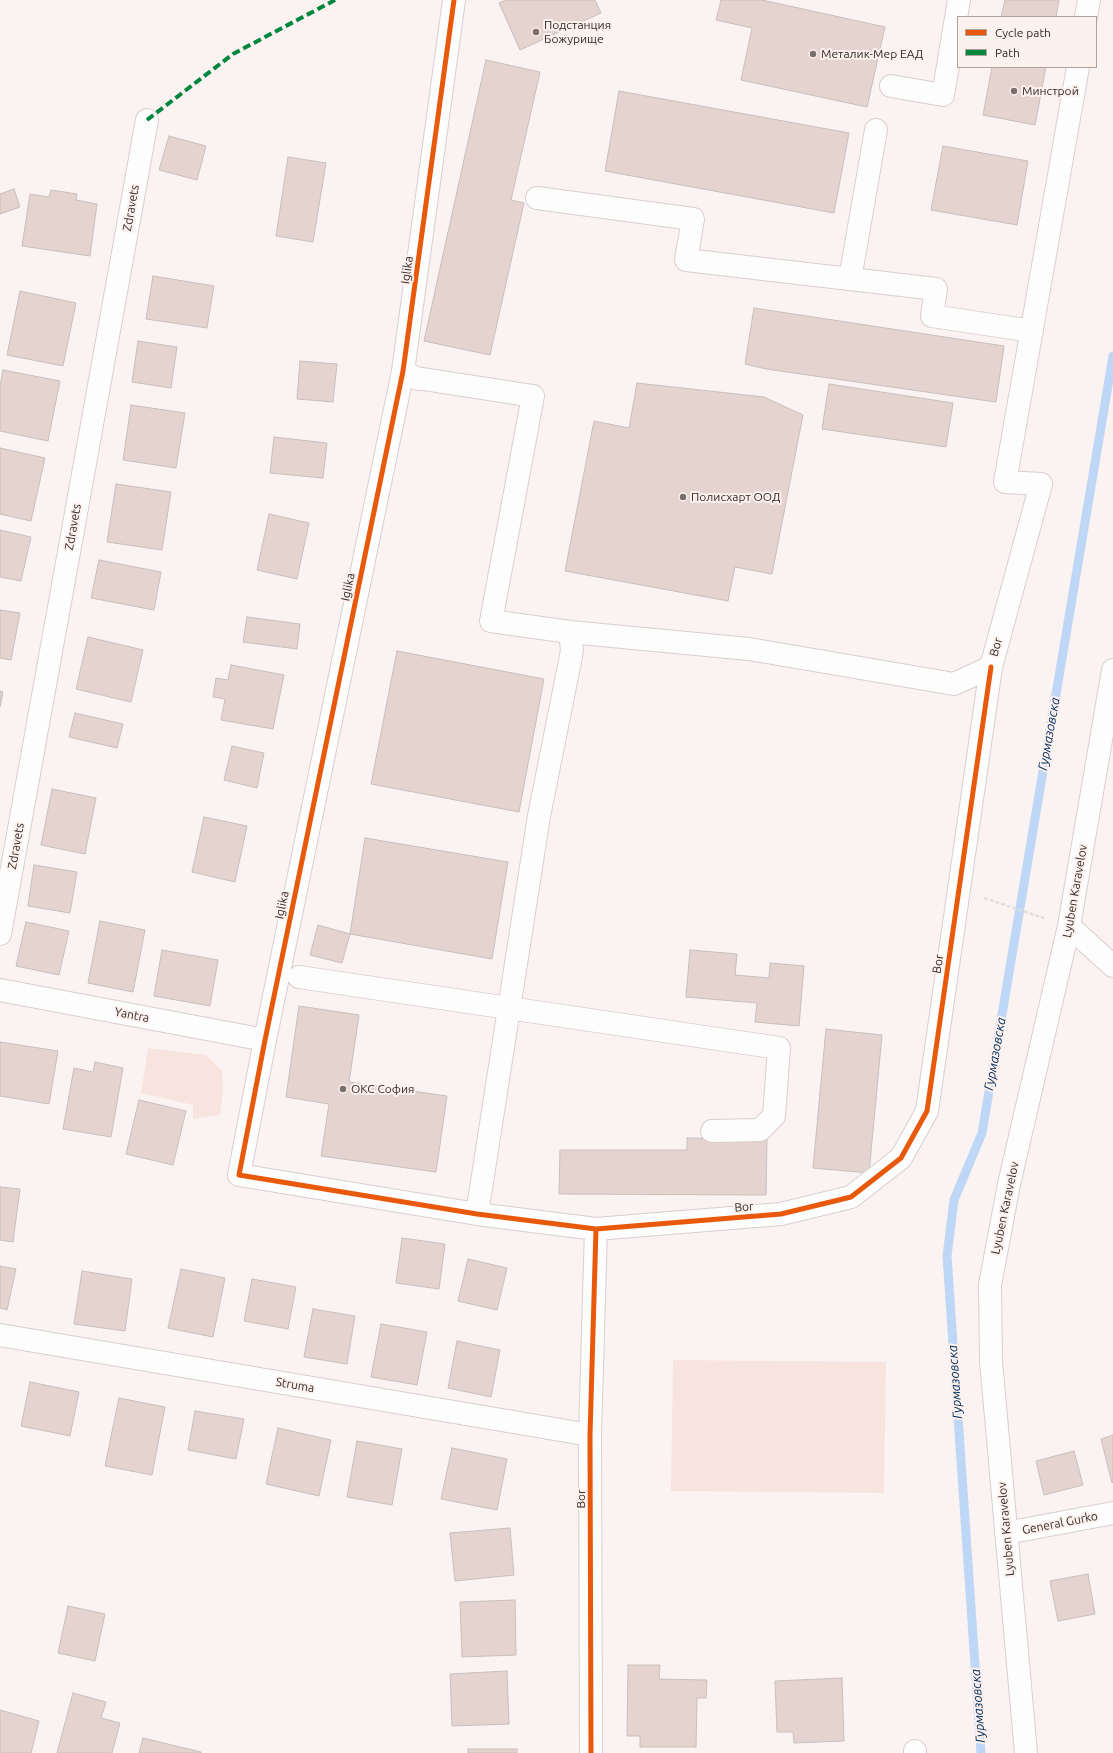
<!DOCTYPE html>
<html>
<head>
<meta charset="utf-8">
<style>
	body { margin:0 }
	#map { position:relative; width:1113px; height:1753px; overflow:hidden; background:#faf3f2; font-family:Ubuntu,sans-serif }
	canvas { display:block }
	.legend { position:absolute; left:957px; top:16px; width:140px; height:52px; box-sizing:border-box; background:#fdf1ee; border:1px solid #ada19e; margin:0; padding:5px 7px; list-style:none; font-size:12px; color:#342927 }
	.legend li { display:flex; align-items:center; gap:8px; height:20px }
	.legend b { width:20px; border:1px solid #ada19e }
</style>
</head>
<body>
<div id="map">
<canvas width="1113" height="1753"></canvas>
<ul class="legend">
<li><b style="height:5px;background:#e8590c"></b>Cycle path</li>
<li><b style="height:5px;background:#00873e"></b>Path</li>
</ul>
</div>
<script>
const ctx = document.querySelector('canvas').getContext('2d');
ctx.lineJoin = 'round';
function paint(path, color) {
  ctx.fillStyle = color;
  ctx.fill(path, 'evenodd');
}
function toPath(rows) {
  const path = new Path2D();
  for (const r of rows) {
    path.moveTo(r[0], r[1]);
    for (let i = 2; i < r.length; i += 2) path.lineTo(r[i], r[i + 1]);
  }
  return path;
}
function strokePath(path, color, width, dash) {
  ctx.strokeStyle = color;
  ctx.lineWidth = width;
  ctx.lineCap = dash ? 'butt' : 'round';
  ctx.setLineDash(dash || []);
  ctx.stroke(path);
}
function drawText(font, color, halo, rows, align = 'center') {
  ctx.font = font + ' Ubuntu,sans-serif';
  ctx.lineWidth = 4;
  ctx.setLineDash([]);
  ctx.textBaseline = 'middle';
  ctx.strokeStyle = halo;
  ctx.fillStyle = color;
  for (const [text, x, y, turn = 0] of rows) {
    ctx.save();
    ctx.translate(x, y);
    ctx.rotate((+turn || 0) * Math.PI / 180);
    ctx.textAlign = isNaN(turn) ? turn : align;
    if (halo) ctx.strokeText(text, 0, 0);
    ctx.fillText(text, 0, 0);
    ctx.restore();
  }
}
paint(toPath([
	[148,1048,206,1055,222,1071,223,1091,220,1115,193,1119,193,1105,141,1093],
	[673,1360,886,1362,884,1493,671,1491]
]), '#f8e4df');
strokePath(toPath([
	[981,1753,947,1256,954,1200,982,1133,1113,356]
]), '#bfd7f6', 9);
const building = toPath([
	[506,0,595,0,601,13,520,50,499,3,506,0],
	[721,0,762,0,885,27,867,107,741,80,752,28,716,20,721,0],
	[1005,0,1059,0,1056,17,1001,17,1005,0],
	[486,60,540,72,511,200,524,203,490,355,424,341,486,60],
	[992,67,1046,67,1035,125,983,115,992,67],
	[619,91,849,133,834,213,605,171,619,91],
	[169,136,206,146,197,180,159,170,169,136],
	[943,146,1028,161,1017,225,931,210,943,146],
	[288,157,326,163,313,242,276,236,288,157],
	[14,189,20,207,0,214,0,194,14,189],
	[51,190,77,194,76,200,97,204,90,256,22,246,30,194,49,197,51,190],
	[153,276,214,286,207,328,146,319,153,276],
	[20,291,76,303,63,366,7,355,20,291],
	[754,308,1004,346,996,402,766,369,745,364,754,308],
	[138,341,177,347,171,388,132,382,138,341],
	[300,361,337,364,333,402,297,399,300,361],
	[3,370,60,381,48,441,0,431,0,386,3,370],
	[637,383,764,397,803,415,772,574,735,567,728,601,565,571,594,421,629,428,637,383],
	[829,384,953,403,946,447,822,429,829,384],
	[131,405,185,413,176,468,123,460,131,405],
	[274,437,327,443,323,478,270,473,274,437],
	[0,448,45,458,31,521,0,514,0,448],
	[116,484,171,492,162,550,107,542,116,484],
	[269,514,309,523,297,579,257,570,269,514],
	[0,530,31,537,21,581,0,577,0,530],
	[99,560,161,572,154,610,91,598,99,560],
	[0,610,20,613,11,660,0,658,0,610],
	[247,617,300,624,297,649,243,642,247,617],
	[88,637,143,650,131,702,76,689,88,637],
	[397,651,544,679,519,812,371,784,397,651],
	[231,665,284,675,273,729,221,720,225,699,213,697,216,678,228,680,231,665],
	[0,691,3,692,0,707,0,691],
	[75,713,123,724,117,748,69,737,75,713],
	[232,746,264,753,257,788,224,780,232,746],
	[52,789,96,798,85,854,41,845,52,789],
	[204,817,247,826,235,882,192,872,204,817],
	[365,838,508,862,492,959,350,934,365,838],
	[34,865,77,872,70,913,28,906,34,865],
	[100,921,145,930,133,992,88,983,100,921],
	[26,922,69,931,59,975,16,966,26,922],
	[318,925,350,934,342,963,310,955,318,925],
	[162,950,218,960,210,1006,154,996,162,950],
	[690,950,737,954,735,975,769,978,770,963,804,966,799,1026,755,1022,757,1003,686,997,690,950],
	[299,1006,359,1015,349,1082,447,1096,436,1172,321,1156,329,1104,286,1097,299,1006],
	[826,1029,882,1035,869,1173,813,1168,826,1029],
	[0,1042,58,1051,49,1104,0,1096,0,1042],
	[95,1062,123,1068,111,1137,63,1129,74,1068,93,1072,95,1062],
	[139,1100,186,1111,173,1165,126,1154,139,1100],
	[687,1138,767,1139,766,1195,559,1194,560,1150,687,1150,687,1138],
	[0,1187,20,1189,13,1242,0,1240,0,1187],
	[402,1238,445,1244,439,1289,396,1283,402,1238],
	[468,1259,507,1268,497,1310,458,1301,468,1259],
	[0,1266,16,1269,7,1310,0,1308,0,1266],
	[181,1269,225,1278,213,1337,168,1328,181,1269],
	[82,1271,132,1279,125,1331,74,1324,82,1271],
	[252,1279,296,1287,288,1329,244,1321,252,1279],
	[313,1309,355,1316,347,1364,304,1357,313,1309],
	[381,1324,427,1332,417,1385,371,1377,381,1324],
	[457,1341,500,1350,491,1397,448,1388,457,1341],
	[30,1382,79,1392,70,1436,21,1426,30,1382],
	[119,1398,165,1407,152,1475,105,1466,119,1398],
	[195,1411,244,1419,236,1459,188,1450,195,1411],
	[278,1428,331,1440,319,1496,266,1484,278,1428],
	[1113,1435,1113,1482,1112,1483,1101,1439,1113,1435],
	[357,1441,402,1449,392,1505,347,1497,357,1441],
	[452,1448,507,1459,497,1510,441,1499,452,1448],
	[1074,1451,1083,1485,1044,1495,1036,1461,1074,1451],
	[510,1528,514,1575,455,1581,450,1533,510,1528],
	[1088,1574,1095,1614,1058,1621,1050,1581,1088,1574],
	[515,1600,516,1655,462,1657,460,1602,515,1600],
	[68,1606,105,1614,95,1661,58,1653,68,1606],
	[628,1665,660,1665,659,1679,707,1680,706,1698,697,1698,696,1747,640,1747,640,1736,627,1736,628,1665],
	[507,1671,509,1724,452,1726,450,1674,507,1671],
	[842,1678,844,1741,794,1743,793,1732,777,1732,775,1681,842,1678],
	[73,1693,106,1702,101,1718,120,1723,112,1753,57,1753,73,1693],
	[0,1710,39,1721,31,1753,0,1753,0,1710],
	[143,1738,201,1752,201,1753,139,1753,143,1738],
	[468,1749,517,1749,517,1753,468,1753,468,1749]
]);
paint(building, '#e5d3cf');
strokePath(building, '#c7bfbd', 1);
const minor = toPath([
	[454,0,403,371,265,1040,239,1175,477,1214,596,1229],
	[1086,17,1089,0],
	[891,86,943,95,959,0],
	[537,198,693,219,686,260,936,289,932,316,1032,331],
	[850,279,876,130],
	[403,371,418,379,423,379,533,396,491,621,570,632,572,651,539,816,477,1214],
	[570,632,749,649,954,684,991,667],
	[1069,926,1113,966],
	[0,934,147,120],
	[299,977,779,1048,774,1116,760,1130,712,1131],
	[0,990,265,1040],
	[0,1335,590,1435],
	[1006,1533,1113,1513],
	[915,1751,915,1753],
	[591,1753,590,1435,596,1229,781,1214,851,1197,901,1158,927,1111,991,667,1041,484,1005,482,1078,67],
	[1026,1753,991,1361,990,1285,1009,1184,1069,926,1113,670]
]);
strokePath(minor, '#d8cfcd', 24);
strokePath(toPath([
	[984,898,1044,918]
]), '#e1dfde', 2.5, [4, 2]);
strokePath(minor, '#fefdfd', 22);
strokePath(toPath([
	[147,120,233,54,335,0]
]), '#00873e', 4, [8, 4]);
strokePath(toPath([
	[454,0,403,371,265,1040,239,1175,477,1214,596,1229],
	[591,1753,590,1435,596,1229,781,1214,851,1197,901,1158,927,1111,991,667]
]), '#e8590c', 5);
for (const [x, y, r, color] of [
	[536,32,4,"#79706e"],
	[813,54,4,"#79706e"],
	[1014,91,4,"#79706e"],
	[683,497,4,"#79706e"],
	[343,1089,4,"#79706e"]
]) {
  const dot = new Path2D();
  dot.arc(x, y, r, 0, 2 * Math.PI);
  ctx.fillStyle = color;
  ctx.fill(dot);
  strokePath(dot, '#fdf1ee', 1.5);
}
drawText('12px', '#342927', '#fdf1ee', [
	["Подстанция",544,25],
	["Божурище",544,39],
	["Металик-Мер ЕАД",821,54],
	["Минстрой",1022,91],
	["Полисхарт ООД",691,497],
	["ОКС София",351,1089]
], 'left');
drawText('12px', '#342927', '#fdf1ee', [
	["Zdravets",131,208,-80],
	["Iglika",407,270,-82],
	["Zdravets",73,527,-80],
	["Iglika",348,587,-78],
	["Bor",996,647,-75],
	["Zdravets",16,846,-80],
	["Lyuben Karavelov",1075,891,-80],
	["Iglika",282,905,-78],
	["Bor",938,964,-82],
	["Yantra",132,1015,11],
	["Bor",744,1207,-4],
	["Lyuben Karavelov",1005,1208,-78],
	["Struma",295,1385,10],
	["Bor",581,1499,-90],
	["General Gurko",1060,1523,-11],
	["Lyuben Karavelov",1006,1529,-95]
]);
drawText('italic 13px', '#053260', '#fdf1ee', [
	["Гурмазовска",1049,734,-80],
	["Гурмазовска",995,1054,-80],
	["Гурмазовска",955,1382,-94],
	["Гурмазовска",978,1706,-94]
]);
</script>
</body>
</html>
